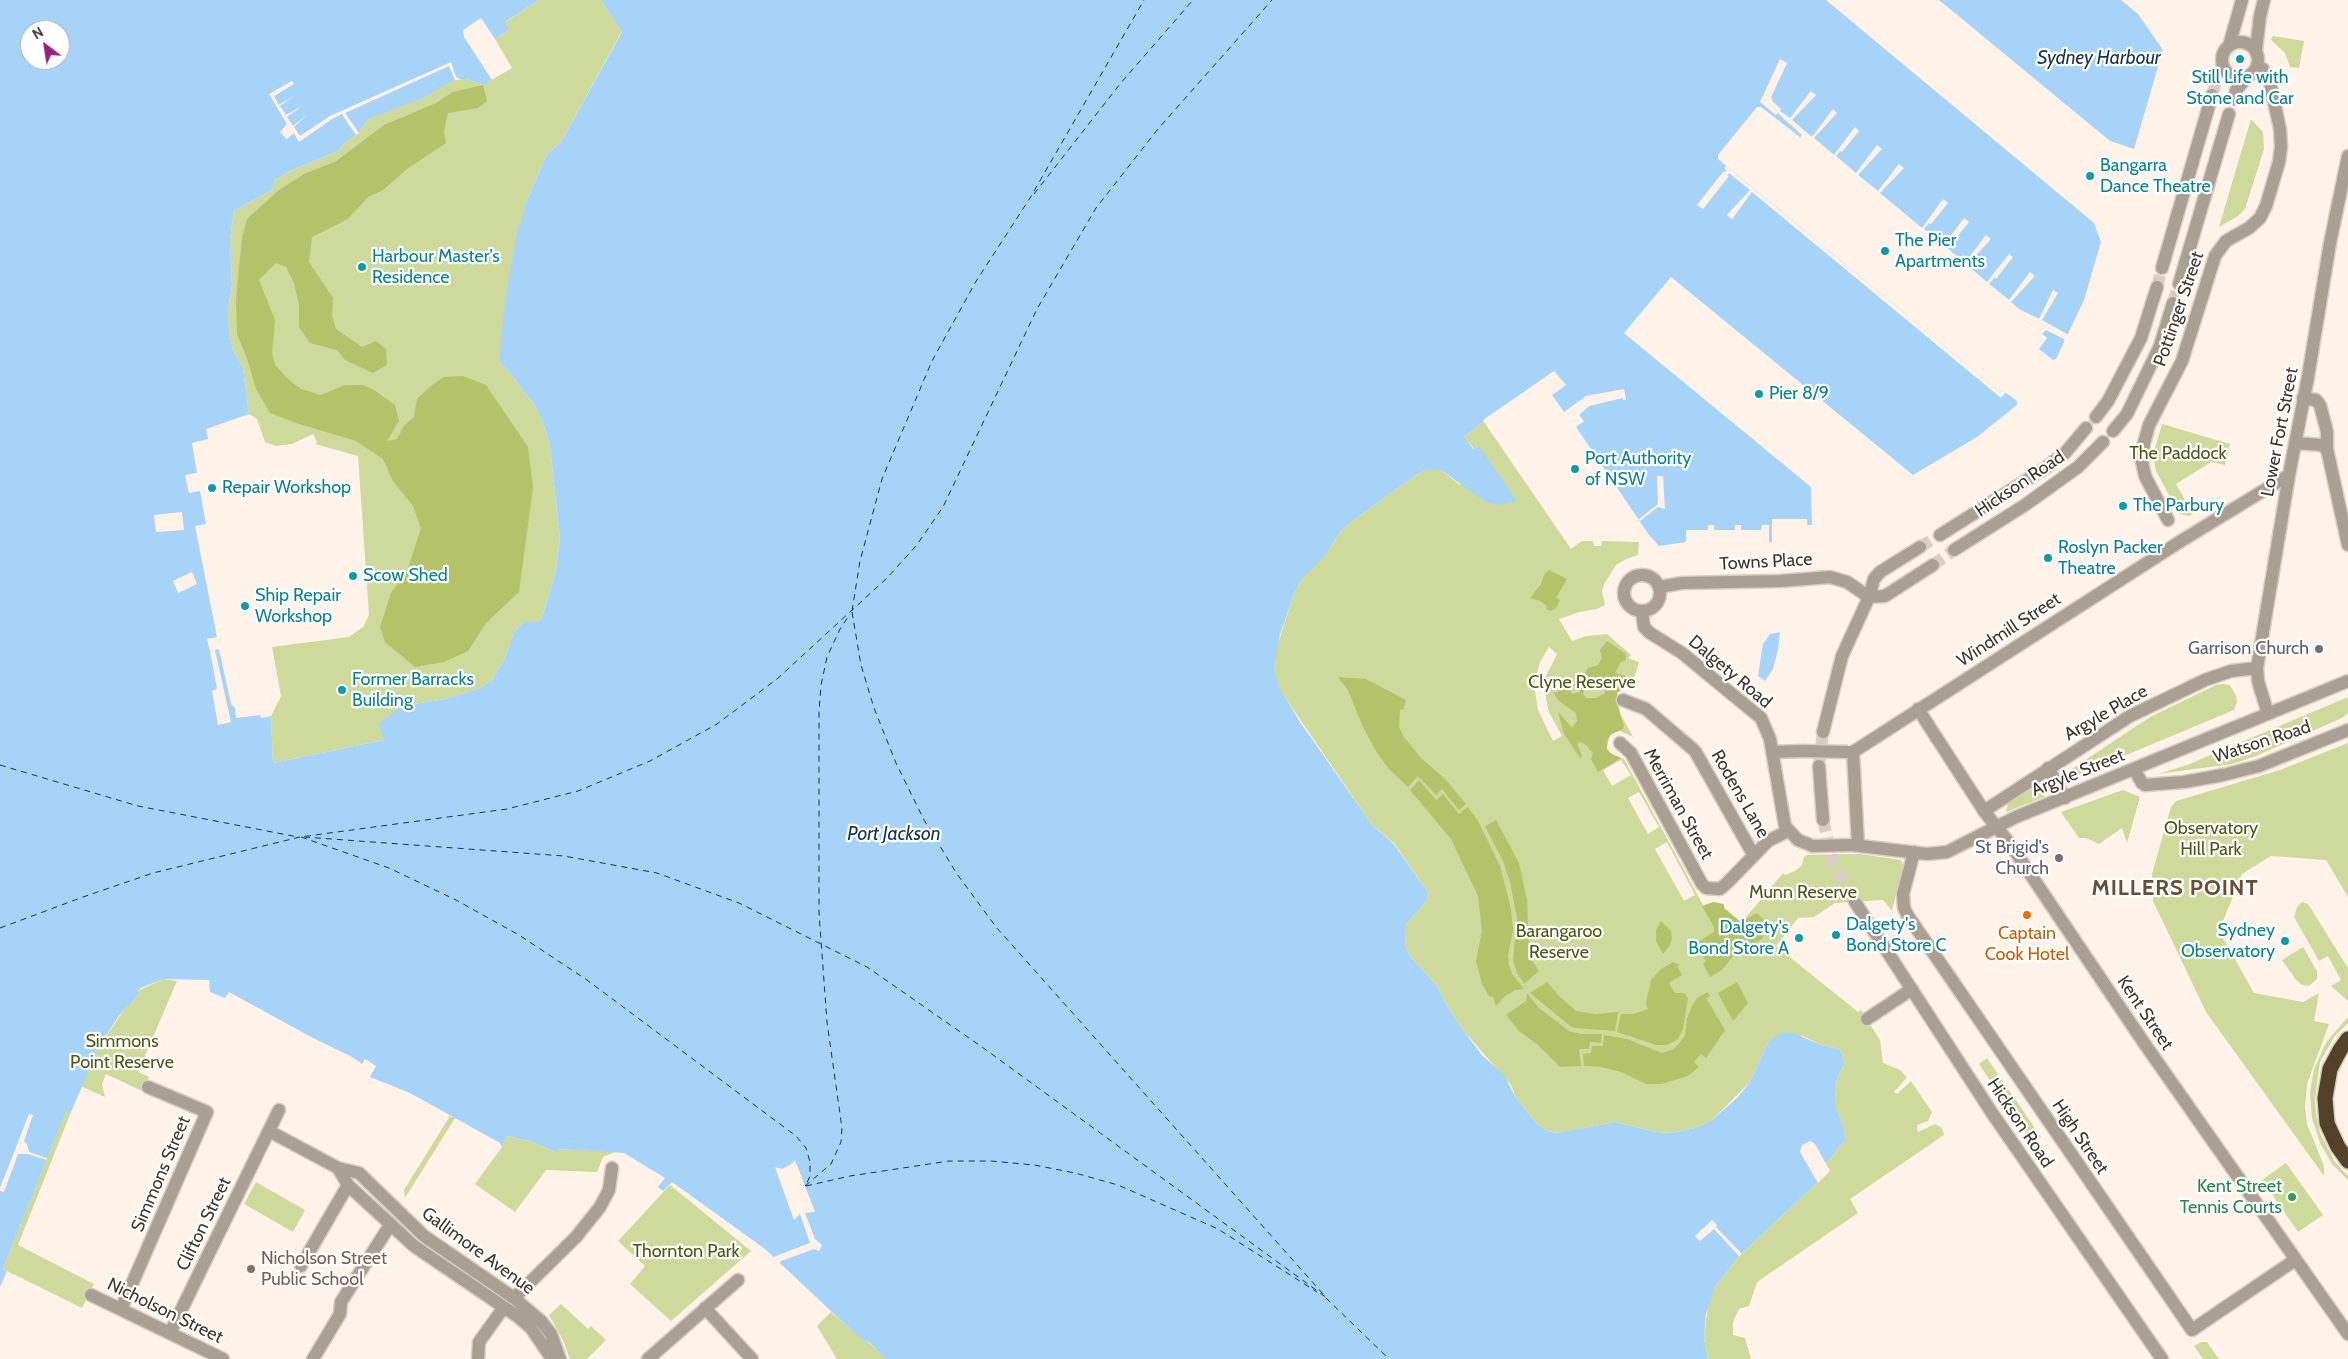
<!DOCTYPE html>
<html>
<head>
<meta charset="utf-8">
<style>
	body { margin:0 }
	#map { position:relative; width:2348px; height:1359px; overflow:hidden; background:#fff3e9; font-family:Cabin,sans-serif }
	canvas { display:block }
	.north { position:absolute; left:20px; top:20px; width:50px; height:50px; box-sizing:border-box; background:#fff; border:1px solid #b3afab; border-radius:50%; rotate:329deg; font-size:14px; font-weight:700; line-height:20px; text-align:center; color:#41362c }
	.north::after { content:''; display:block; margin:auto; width:18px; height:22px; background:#98217b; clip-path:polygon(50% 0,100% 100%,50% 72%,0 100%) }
</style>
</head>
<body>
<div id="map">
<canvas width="2348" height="1359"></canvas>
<div class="north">N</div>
</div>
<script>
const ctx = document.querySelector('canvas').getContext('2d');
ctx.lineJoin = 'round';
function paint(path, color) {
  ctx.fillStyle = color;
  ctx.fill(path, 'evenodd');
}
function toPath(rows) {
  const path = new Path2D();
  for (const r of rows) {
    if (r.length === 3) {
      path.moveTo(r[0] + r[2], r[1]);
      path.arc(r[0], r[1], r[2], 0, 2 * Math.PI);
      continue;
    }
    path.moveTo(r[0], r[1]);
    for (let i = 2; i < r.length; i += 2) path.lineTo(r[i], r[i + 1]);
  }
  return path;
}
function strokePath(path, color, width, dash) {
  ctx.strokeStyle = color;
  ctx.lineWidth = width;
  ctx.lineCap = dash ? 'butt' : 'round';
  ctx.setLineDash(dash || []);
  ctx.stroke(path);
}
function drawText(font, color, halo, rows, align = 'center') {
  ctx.font = font + ' Cabin,sans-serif';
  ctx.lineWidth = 4.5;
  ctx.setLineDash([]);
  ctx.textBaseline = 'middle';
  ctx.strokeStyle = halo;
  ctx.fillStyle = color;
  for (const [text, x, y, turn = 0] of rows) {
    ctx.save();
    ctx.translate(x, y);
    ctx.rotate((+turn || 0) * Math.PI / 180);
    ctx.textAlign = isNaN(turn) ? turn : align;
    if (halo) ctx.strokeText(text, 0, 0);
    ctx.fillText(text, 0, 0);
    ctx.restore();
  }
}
paint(toPath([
	[539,0,601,0,622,31,561,142,547,154,525,205,499,362,512,375,535,406,543,422,550,447,560,539,556,570,542,618,537,622,524,622,515,630,504,660,492,680,478,689,445,699,402,706,384,740,273,763,271,716,281,696,272,647,349,637,363,627,369,615,358,456,315,444,317,442,313,434,292,444,276,446,265,442,257,419,249,414,243,368,233,350,229,332,228,310,232,285,230,240,234,211,272,190,275,180,290,171,338,151,346,142,359,133,368,119,456,79,466,79,483,85,512,68,495,39,509,30,504,23],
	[2273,36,2304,41,2299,68,2290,67,2285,53,2271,40],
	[2251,119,2263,132,2264,149,2245,209,2238,216,2219,227],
	[1484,422,1571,549,1582,541,1593,541,1594,546,1601,546,1602,541,1639,542,1638,555,1626,559,1616,565,1604,584,1602,591,1605,605,1597,609,1580,612,1559,619,1572,641,1586,636,1607,634,1631,655,1628,658,1639,662,1632,685,1624,684,1622,689,1617,693,1620,713,1633,737,1618,730,1609,737,1607,749,1613,755,1624,759,1709,916,1742,922,1783,873,1785,875,1795,871,1802,865,1804,857,1807,855,1860,854,1901,860,1903,865,1892,911,1883,900,1835,903,1814,917,1798,918,1776,946,1858,1012,1861,1010,1880,1040,1883,1063,1900,1070,1907,1077,1894,1092,1897,1094,1911,1081,1932,1112,1928,1121,1917,1125,1918,1132,1935,1124,1942,1128,1944,1135,1850,1199,1858,1213,1757,1282,1749,1306,1739,1309,1733,1322,1733,1335,1745,1338,1751,1359,1708,1359,1704,1338,1709,1299,1715,1287,1739,1256,1830,1171,1826,1164,1845,1140,1844,1128,1835,1105,1835,1098,1837,1079,1844,1065,1842,1054,1839,1049,1821,1045,1803,1036,1768,1043,1750,1082,1712,1120,1695,1128,1672,1133,1657,1132,1615,1122,1559,1133,1548,1131,1537,1124,1516,1098,1511,1085,1463,1030,1444,1001,1439,988,1410,956,1405,944,1406,925,1427,900,1427,891,1394,843,1373,826,1278,687,1274,668,1276,650,1294,594,1302,579,1333,544,1343,528,1416,475,1426,470,1441,470,1460,485,1478,446,1474,449,1464,436],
	[1549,647,1557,654,1546,676,1546,699,1549,712,1562,736,1553,741,1538,710,1534,685,1540,662],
	[1621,760,1631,775,1612,786,1603,770],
	[1639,792,1659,827,1648,834,1628,798],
	[1667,842,1695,895,1684,901,1655,849],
	[2162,424,2230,444,2225,465,2211,462,2176,484,2193,514,2189,516,2179,514,2156,471,2153,455],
	[2224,684,2230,685,2236,696,2237,702,2234,710,2076,776,2072,769,2150,717,2216,685],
	[2348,697,2348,713,2342,718,2256,756,2232,764,2158,774,2187,765],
	[2348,743,2348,897,2326,860,2271,856,2242,874,2219,931,2254,993,2303,1002,2319,993,2314,1021,2329,1024,2307,1084,2305,1107,2307,1124,2324,1166,2324,1176,2206,1012,2153,901,2152,874,2171,807,2176,801,2280,770],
	[2040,782,2043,782,2047,788,2044,797,2006,812,2008,802],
	[2123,790,2140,797,2127,843,2122,828,2099,844,2086,838,2079,838,2061,812],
	[2302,902,2308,904,2348,968,2348,1001,2331,986,2341,980,2328,956,2319,961,2294,917,2297,907],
	[2303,947,2317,971,2317,979,2309,986,2302,985,2296,980,2282,960],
	[163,979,177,981,138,1072,149,1077,142,1091,106,1074,102,1084,105,1097,81,1086,99,1047,128,1004,130,1006,140,992,138,991],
	[2348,1017,2348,1023,2335,1036,2320,1062,2315,1099,2316,1114,2320,1133,2335,1162,2348,1176,2348,1180,2332,1164,2320,1143,2312,1118,2310,1092,2314,1069,2323,1049,2328,1040],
	[1987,1058,2041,1137,2032,1143,1979,1064],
	[66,1110,71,1112,18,1245,94,1284,82,1308,3,1269],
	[450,1116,455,1118,405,1198,404,1190],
	[507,1136,530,1141,558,1153,558,1149,615,1152,603,1157,597,1172,546,1170,515,1212,475,1184,502,1147],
	[2286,1163,2323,1215,2298,1232,2262,1180],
	[256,1182,305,1210,293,1232,244,1204],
	[670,1185,751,1251,671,1321,630,1284,645,1266,618,1241],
	[561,1304,588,1329,591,1326,606,1340,587,1359,570,1359,563,1340,549,1315],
	[831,1312,851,1330,867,1341,887,1359,837,1359,817,1326],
	[2201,1342,2207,1342,2219,1359,2203,1359,2194,1346]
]), '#ced99c');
paint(toPath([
	[483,85,487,101,478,108,448,113,444,131,446,143,407,169,383,190,368,197,348,219,312,237,309,262,333,298,332,316,336,329,362,347,376,341,386,349,387,365,373,373,345,360,337,350,310,343,299,327,299,305,294,283,286,267,276,263,259,280,275,320,272,353,275,365,289,380,301,389,321,395,345,385,363,385,374,390,395,405,399,421,387,441,397,439,404,426,414,417,417,399,432,385,444,377,463,376,486,385,528,447,533,487,519,592,486,623,468,651,444,662,415,667,385,642,380,627,391,593,407,571,421,528,413,506,393,481,383,459,356,441,296,423,270,413,256,389,248,361,237,334,236,301,242,237,247,219,278,191,304,174,335,162,384,125,436,103,453,92],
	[1549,570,1567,579,1556,598,1560,600,1556,608,1550,611,1546,609,1547,606,1540,601,1530,598,1541,584,1544,575],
	[1607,641,1626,654,1626,660,1620,663,1615,673,1626,676,1622,689,1617,693,1617,705,1624,726,1622,730,1611,734,1607,741,1607,749,1610,753,1621,758,1598,772,1591,759,1593,753,1586,745,1581,742,1577,743,1582,756,1580,758,1564,734,1558,712,1572,728,1577,721,1576,713,1559,701,1553,692,1557,693,1562,686,1569,688,1572,694,1580,692,1576,681,1580,681,1584,683,1586,687,1583,694,1586,698,1596,698,1605,693,1605,685,1591,683,1583,676,1588,668,1598,665,1602,658,1600,650],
	[1338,677,1366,679,1406,700,1403,710,1400,709,1399,727,1404,737,1421,758,1445,779,1466,804,1459,810,1442,789,1436,795,1418,776,1408,787,1388,768,1376,751,1363,727,1348,690],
	[1419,780,1436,800,1443,794,1459,814,1468,807,1478,821,1500,866,1511,909,1513,930,1508,955,1509,965,1512,974,1524,989,1515,990,1504,997,1496,1006,1493,997,1489,996,1482,984,1476,961,1482,931,1478,896,1451,839,1410,790],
	[1496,820,1519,863,1527,900,1529,951,1532,960,1539,971,1524,984,1517,973,1513,960,1517,918,1510,882,1503,861,1485,826],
	[1713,902,1724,904,1724,908,1741,922,1757,913,1768,924,1762,939,1733,956,1722,970,1710,977,1703,964,1706,961,1700,952,1696,953,1694,947,1692,946,1714,932,1714,927,1702,906],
	[1661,921,1671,931,1672,938,1670,945,1663,954,1656,941,1656,930],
	[1673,962,1680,965,1677,966,1682,975,1669,983,1675,993,1684,993,1688,998,1683,1029,1678,1039,1667,1045,1656,1045,1617,1032,1621,1014,1633,1014,1648,1009,1646,1003,1651,980,1661,969],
	[1547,982,1558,995,1576,1011,1595,1014,1618,1012,1615,1031,1575,1028,1570,1026,1530,993],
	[1737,982,1748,1003,1733,1021,1718,993],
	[1708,992,1710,996,1706,998,1725,1030,1706,1058,1701,1054,1694,1062,1699,1067,1688,1076,1661,1084,1646,1084,1621,1072,1601,1067,1584,1066,1583,1054,1591,1053,1592,1046,1603,1046,1604,1035,1627,1039,1662,1053,1674,1049,1685,1036,1687,1019,1692,1006,1697,998],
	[1527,993,1539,1008,1569,1031,1581,1034,1602,1034,1601,1043,1590,1042,1589,1049,1579,1049,1581,1066,1560,1067,1538,1045,1519,1031,1506,1015,1526,1001]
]), '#b4c269');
paint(toPath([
	[0,0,539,0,505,22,509,30,495,39,481,18,463,30,464,37,492,80,483,85,466,79,456,79,421,99,368,119,359,133,346,142,338,151,290,171,275,180,272,190,234,211,230,240,232,285,228,310,229,332,233,350,243,368,249,414,206,429,208,439,192,443,197,473,185,475,189,493,200,491,206,524,195,526,217,637,207,639,210,651,219,649,231,704,235,708,236,718,260,715,261,718,271,716,273,763,384,740,379,724,402,706,445,699,478,689,492,680,504,660,515,630,524,622,537,622,542,618,556,570,560,539,550,447,543,422,535,406,512,375,499,362,505,301,518,227,521,223,525,205,547,154,561,142,622,32,601,0,1826,0,2094,223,2101,242,2084,300,2056,359,2053,360,2039,349,2047,338,1801,138,1761,107,1757,107,1718,155,1718,159,2000,392,2002,390,2017,401,2017,405,1977,437,1913,475,1671,277,1624,333,1811,487,1812,525,1807,525,1807,519,1772,519,1772,542,1686,542,1659,546,1649,535,1576,427,1584,421,1579,415,1589,406,1623,398,1623,400,1626,400,1624,389,1586,396,1564,412,1552,395,1566,385,1554,371,1483,420,1484,422,1464,436,1473,449,1479,446,1517,501,1497,505,1484,501,1441,470,1426,470,1416,475,1343,528,1324,557,1302,579,1294,594,1280,635,1274,668,1279,687,1300,722,1373,826,1393,843,1427,891,1427,900,1406,925,1405,944,1410,956,1439,988,1444,1001,1463,1030,1482,1055,1504,1075,1516,1098,1537,1124,1548,1131,1558,1133,1615,1122,1657,1132,1672,1133,1695,1128,1712,1120,1738,1097,1750,1082,1768,1043,1776,1036,1784,1032,1796,1034,1821,1045,1839,1049,1842,1054,1844,1065,1837,1079,1835,1098,1835,1105,1844,1128,1845,1140,1826,1164,1830,1171,1739,1256,1715,1287,1706,1314,1704,1338,1708,1359,886,1359,868,1341,866,1342,851,1330,765,1249,672,1182,663,1191,658,1187,665,1178,624,1153,559,1149,558,1153,530,1141,507,1136,502,1147,500,1143,410,1093,370,1077,376,1066,365,1059,362,1064,352,1057,311,1037,229,992,225,998,210,992,209,980,163,979,141,988,138,991,140,992,130,1006,128,1005,118,1017,99,1047,71,1112,66,1111,3,1269,7,1271,0,1287],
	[30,30,60,30,60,60,30,60],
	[1939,0,2121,0,2138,14,2163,50,2134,149,2110,141],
	[1780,632,1778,650,1773,669,1765,681,1758,676,1763,644,1770,634]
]), '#a8d3f8');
paint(toPath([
	[1780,59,1787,63,1771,97,1773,102,1781,109,1780,111,1790,118,1811,91,1816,95,1792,120,1812,137,1833,109,1837,113,1814,138,1834,155,1855,127,1859,131,1842,152,1840,151,1836,156,1856,173,1877,145,1882,149,1858,175,1878,191,1899,164,1904,168,1880,193,1922,228,1943,199,1948,203,1931,224,1929,223,1924,229,1944,245,1964,218,1969,222,1952,243,1950,242,1946,247,1965,263,1986,235,1991,239,1967,265,1987,282,2009,254,2013,257,1996,279,1995,277,1989,284,2009,300,2030,272,2035,276,2011,302,2019,309,2039,319,2053,290,2058,293,2042,320,2067,334,2070,333,2065,343,2064,339,2046,330,2042,334,1800,138,1802,135,1784,119,1778,113,1776,115,1760,102],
	[451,62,456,77,461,80,455,80,449,66,345,113,359,133,356,135,342,114,332,119,299,142,294,133,287,139,280,132,287,124,269,94,292,81,294,84,274,96,279,105,295,95,280,106,286,115,302,106,287,117,293,126,307,115,294,127,300,136,330,116],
	[1726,166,2000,392,2002,390,2006,392,2001,398,1752,192,1732,219,1727,215,1750,190,1729,173,1727,175,1729,176,1703,209,1697,205,1723,172,1727,171,1724,168],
	[1657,476,1663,476,1665,509,1658,507,1640,521,1639,519,1658,504],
	[182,512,184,530,156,532,154,515],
	[1708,525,1714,525,1714,530,1735,530,1735,525,1741,525,1741,530,1761,530,1762,525,1769,525,1769,542,1686,542,1686,530,1708,530],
	[192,572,197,584,178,593,173,581],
	[215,650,231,722,218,725,212,691,217,689,210,651],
	[29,1114,33,1115,24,1141,27,1144,29,1152,47,1158,46,1160,28,1154,18,1154,4,1192,0,1191,0,1188],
	[1810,1141,1815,1144,1830,1171,1818,1183,1800,1152,1802,1145],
	[795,1160,815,1212,805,1213,815,1239,822,1245,819,1251,814,1249,781,1261,778,1264,773,1258,776,1256,810,1243,800,1214,794,1220,775,1167,782,1169,790,1165],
	[1712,1220,1717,1225,1716,1227,1742,1254,1739,1256,1714,1229,1700,1241,1695,1236]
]), '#fff3e9');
strokePath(toPath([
	[1034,194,1120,84,1193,0],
	[852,611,860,561,882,479,932,361,975,283,1030,198,1144,0],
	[852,612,861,665,874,708,896,763,924,820,957,874,996,927,1324,1295],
	[0,765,138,806,298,837],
	[301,837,389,868,456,900,519,935,587,980,796,1136,806,1148,810,1162,810,1176,806,1185],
	[304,837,564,856,657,873,739,903,867,967,982,1047,1327,1298],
	[0,928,83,897,153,873,300,837,507,809,578,791,650,761,717,724,777,679,887,578,916,546,943,507,1037,309,1096,208,1158,129,1272,0],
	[805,1186,831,1164,841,1142,842,1128,827,1022,819,913,819,712,821,685,827,657,840,629,850,614],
	[806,1186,850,1176,949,1161,991,1161,1034,1165,1075,1173,1118,1185,1218,1229,1317,1292],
	[1326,1298,1389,1359]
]), '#14344d', 1, [6, 5]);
strokePath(toPath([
	[2212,95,2217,79],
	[2157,287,2162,268],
	[2173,303,2179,284],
	[1920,547,1940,535],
	[1933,565,1954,550],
	[1819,766,1823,732],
	[1823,820,1833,863,1855,902]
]), '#d9cdc3', 12, [12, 6]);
const minor = toPath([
	[2240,60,18],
	[2229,46,2242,0],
	[2256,50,2260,16,2264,0],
	[2234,99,2236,90,2247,77],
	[2162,268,2212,95],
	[2179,284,2229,114],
	[2303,398,2316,400,2320,405,2327,432,2327,449,2348,545],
	[2096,417,2108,401,2141,338,2157,287],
	[2113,431,2127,414,2160,346,2173,303],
	[2295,443,2321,445,2327,449],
	[2168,520,2145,476,2142,462,2144,443,2149,425,2182,361,2215,256,2226,241,2249,228,2260,218,2266,206,2279,162,2281,147,2280,129,2270,83,2263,69,2257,67],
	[1940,535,2044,469,2065,453,2086,428],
	[1954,550,2025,505,2078,467,2103,442],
	[1642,593,18],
	[1659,587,1682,583,1780,581,1830,577,1847,582,1869,597],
	[1869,597,1885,596,1933,565],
	[1642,612,1644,627,1650,633,1682,653,1761,718,1770,739,1785,826,1798,840,1813,846],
	[1623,700,1646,709,1695,751,1753,854],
	[1918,709,1984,811,2010,844,2144,1043,2348,1334],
	[2268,714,2258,681,2257,668,2289,475,2308,377,2330,243,2348,156],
	[1823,732,1842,656,1869,597,1874,579,1880,572,1920,547],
	[1620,743,1631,753,1702,884,1706,888,1720,889,1727,883,1768,841,1788,831],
	[1772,752,1803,751],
	[1853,752,2181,541,2289,475],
	[1853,752,1858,845],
	[1819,766,1823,820],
	[2048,768,2065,798],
	[2134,769,2142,783,2145,785,2184,782,2223,775,2259,766,2348,730],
	[1984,811,2130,716,2205,680,2231,671,2257,668],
	[1852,845,1927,854,1947,852,2016,817,2348,681],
	[1914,852,1903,894,1904,908,1908,916,2192,1330,2295,1260],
	[1855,902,1992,1113,2162,1359],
	[1867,1019,1912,989],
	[269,1131,338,1168,359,1173,424,1236,514,1298,541,1321,551,1334,560,1359],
	[338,1168,348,1185,414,1246,517,1316,531,1328,552,1359],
	[301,1266,348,1185],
	[91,1295,223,1359],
	[514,1298,576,1237,600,1207,609,1190,612,1168],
	[705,1308,752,1359],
	[121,1309,207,1112,148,1087],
	[170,1333,279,1110],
	[313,1359,340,1314,341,1302,390,1225],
	[478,1359,479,1342,504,1307],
	[648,1359,738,1280]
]);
const highway = toPath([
	[2348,1039,2340,1050,2330,1069,2325,1098,2327,1123,2331,1132,2338,1147,2348,1161]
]);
strokePath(minor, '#d9cdc3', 15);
strokePath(highway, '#d9cdc3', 18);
strokePath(minor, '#a9a093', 12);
strokePath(highway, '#534228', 15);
const minorBridge = toPath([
	[1803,751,1848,752],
	[1813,846,1852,845]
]);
strokePath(minorBridge, '#d9cdc3', 15, []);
strokePath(minorBridge, '#a9a093', 12);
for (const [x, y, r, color] of [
	[2240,59,5,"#0f9aa8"],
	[2090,176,5,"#0f9aa8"],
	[1885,251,5,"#0f9aa8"],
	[362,267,5,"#0f9aa8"],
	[1759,394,5,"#0f9aa8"],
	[1575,469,5,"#0f9aa8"],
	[212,488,5,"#0f9aa8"],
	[2123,506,5,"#0f9aa8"],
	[2048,558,5,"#0f9aa8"],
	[353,576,5,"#0f9aa8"],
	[245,606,5,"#0f9aa8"],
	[2319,649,5,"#6b7280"],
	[342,690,5,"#0f9aa8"],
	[2059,858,5,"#6b7280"],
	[2027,915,5,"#e8710a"],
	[1836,935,5,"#0f9aa8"],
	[1799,938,5,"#0f9aa8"],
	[2285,941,5,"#0f9aa8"],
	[2292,1197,5,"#2e9e5b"],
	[251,1269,5,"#8d6e63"]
]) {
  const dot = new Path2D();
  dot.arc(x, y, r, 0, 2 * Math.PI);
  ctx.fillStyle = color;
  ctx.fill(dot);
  strokePath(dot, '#fff', 2);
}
drawText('18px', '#0d838f', '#fff', [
	["Still Life with",2240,78,"center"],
	["Stone and Car",2240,99,"center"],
	["Bangarra",2100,166],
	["Dance Theatre",2100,187],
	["The Pier",1895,241],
	["Apartments",1895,262],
	["Harbour Master's",372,257],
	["Residence",372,278],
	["Pier 8/9",1769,394],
	["Port Authority",1585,459],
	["of NSW",1585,480],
	["Repair Workshop",222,488],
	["The Parbury",2133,506],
	["Roslyn Packer",2058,548],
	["Theatre",2058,569],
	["Scow Shed",363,576],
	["Ship Repair",255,596],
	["Workshop",255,617],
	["Former Barracks",352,680],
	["Building",352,701],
	["Dalgety's",1846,925],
	["Bond Store C",1846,946],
	["Dalgety's",1789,928,"right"],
	["Bond Store A",1789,949,"right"],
	["Sydney",2275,931,"right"],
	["Observatory",2275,952,"right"]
], 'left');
drawText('18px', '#41362c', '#fff', [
	["Pottinger Street",2179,309,-71],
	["Lower Fort Street",2280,432,-79],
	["Hickson Road",2020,484,-34],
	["Towns Place",1766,562,-3],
	["Windmill Street",2009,630,-33],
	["Dalgety Road",1730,672,40],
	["Argyle Place",2106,713,-30],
	["Watson Road",2262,742,-18],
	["Argyle Street",2078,773,-22],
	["Rodens Lane",1740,794,60],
	["Merriman Street",1678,804,61],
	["Kent Street",2145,1013,56],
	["Hickson Road",2020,1123,56],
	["High Street",2080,1137,56],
	["Simmons Street",161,1174,-67],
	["Clifton Street",204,1224,-64],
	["Gallimore Avenue",478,1251,36],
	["Nicholson Street",165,1311,26]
]);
drawText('18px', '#4f5716', '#fff', [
	["The Paddock",2178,454],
	["Clyne Reserve",1582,683],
	["Observatory",2211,829],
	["Hill Park",2211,850],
	["Munn Reserve",1803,893],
	["Barangaroo",1559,932],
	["Reserve",1559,953],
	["Simmons",122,1042],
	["Point Reserve",122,1063],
	["Thornton Park",686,1252]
]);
drawText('18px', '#5b616d', '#fff', [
	["Garrison Church",2309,649],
	["St Brigid's",2049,848],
	["Church",2049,869]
], 'right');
drawText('18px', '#c56008', '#fff', [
	["Captain",2027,934],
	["Cook Hotel",2027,955]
]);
drawText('18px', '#27864d', '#fff', [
	["Kent Street",2282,1187],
	["Tennis Courts",2282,1208]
], 'right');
drawText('18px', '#785e54', '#fff', [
	["Nicholson Street",261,1259],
	["Public School",261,1280]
], 'left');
drawText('italic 19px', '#14344d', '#fff', [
	["Sydney Harbour",2099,58],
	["Port Jackson",894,834]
]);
ctx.letterSpacing = '1px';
drawText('bold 22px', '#664e38', '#fff', [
	["MILLERS POINT",2175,889]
]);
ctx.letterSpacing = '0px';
</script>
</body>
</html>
